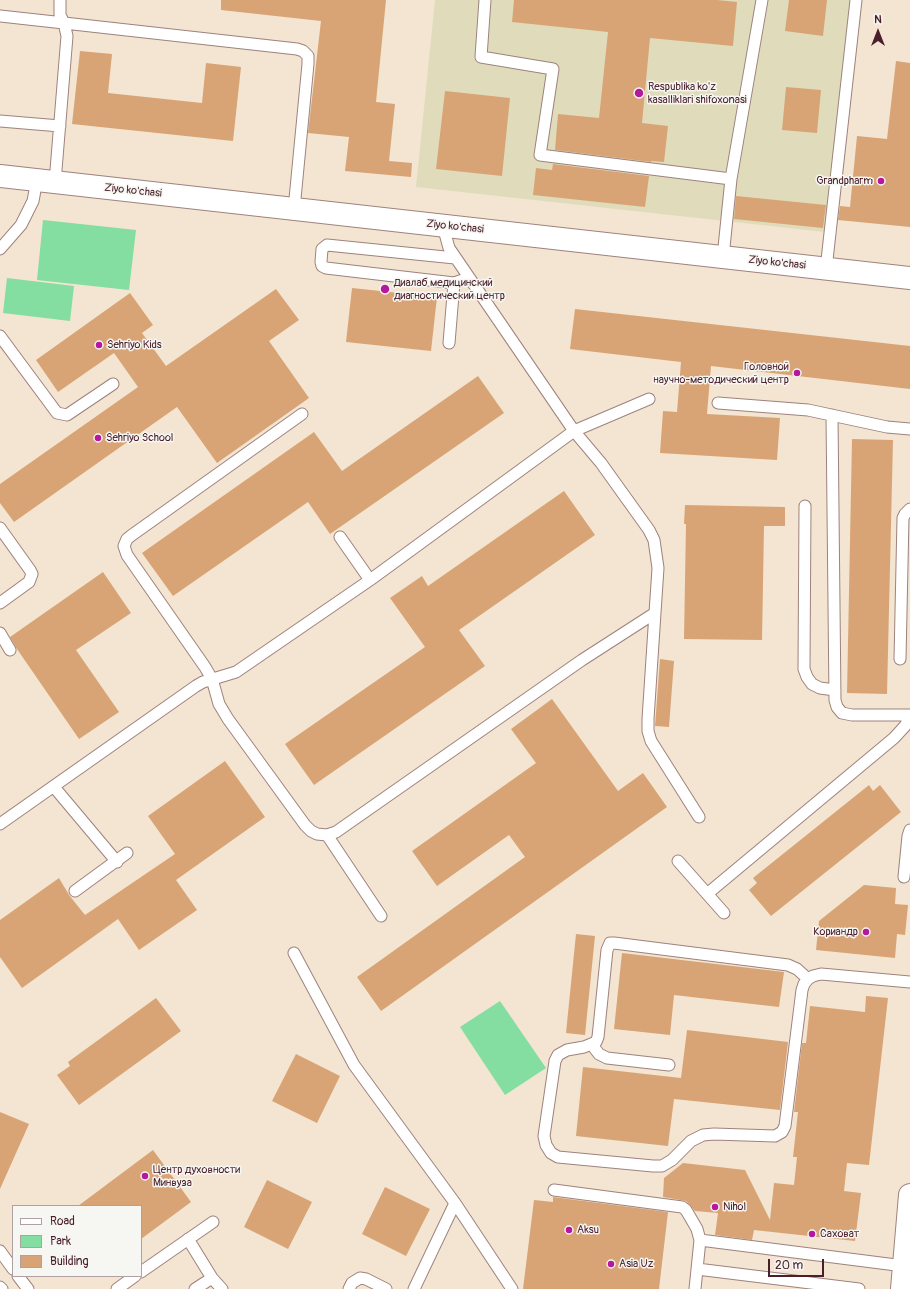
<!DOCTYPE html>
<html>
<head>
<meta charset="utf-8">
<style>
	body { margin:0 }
	#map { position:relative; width:910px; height:1289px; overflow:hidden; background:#f3e5d1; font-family:Pangolin,sans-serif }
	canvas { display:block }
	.legend { position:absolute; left:12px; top:1205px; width:130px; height:72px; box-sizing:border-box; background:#f6f6f2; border:1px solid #b1a0a2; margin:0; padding:5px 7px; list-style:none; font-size:12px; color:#4a1f2b }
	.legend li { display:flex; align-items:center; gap:8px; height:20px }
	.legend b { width:20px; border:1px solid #b1a0a2 }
	.north { position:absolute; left:858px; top:12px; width:40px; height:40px; -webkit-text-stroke:3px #f6f6f2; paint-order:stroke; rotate:0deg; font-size:11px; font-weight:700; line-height:16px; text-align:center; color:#4a1f2b }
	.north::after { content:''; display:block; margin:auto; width:14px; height:18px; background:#4a1f2b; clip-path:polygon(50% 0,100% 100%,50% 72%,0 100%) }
	.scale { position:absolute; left:768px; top:1259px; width:56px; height:18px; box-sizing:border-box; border:2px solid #4a1f2b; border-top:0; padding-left:5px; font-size:12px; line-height:14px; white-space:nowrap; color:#4a1f2b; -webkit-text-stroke:3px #f6f6f2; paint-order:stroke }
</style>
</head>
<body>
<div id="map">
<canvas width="910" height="1289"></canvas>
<ul class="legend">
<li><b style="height:5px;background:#fff"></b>Road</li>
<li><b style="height:11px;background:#84dda1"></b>Park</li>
<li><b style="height:11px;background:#d8a475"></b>Building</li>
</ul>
<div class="north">N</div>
<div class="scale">20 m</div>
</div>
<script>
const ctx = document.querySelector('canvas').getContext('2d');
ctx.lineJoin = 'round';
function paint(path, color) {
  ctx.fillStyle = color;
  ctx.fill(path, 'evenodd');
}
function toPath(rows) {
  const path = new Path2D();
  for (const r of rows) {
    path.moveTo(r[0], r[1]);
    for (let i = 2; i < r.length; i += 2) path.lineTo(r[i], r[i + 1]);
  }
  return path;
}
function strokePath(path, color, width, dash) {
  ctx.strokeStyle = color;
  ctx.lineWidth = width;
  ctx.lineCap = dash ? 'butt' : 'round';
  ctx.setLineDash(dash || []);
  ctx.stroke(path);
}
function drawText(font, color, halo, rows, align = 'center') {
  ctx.font = font + ' Pangolin,sans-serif';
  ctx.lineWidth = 3;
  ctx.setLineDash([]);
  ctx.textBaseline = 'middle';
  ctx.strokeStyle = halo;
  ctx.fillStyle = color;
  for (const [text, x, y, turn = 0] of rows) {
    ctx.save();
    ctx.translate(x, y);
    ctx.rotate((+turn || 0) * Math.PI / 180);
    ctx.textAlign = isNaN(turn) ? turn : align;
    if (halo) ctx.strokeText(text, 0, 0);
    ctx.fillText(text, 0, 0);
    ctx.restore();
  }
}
paint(toPath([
	[435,0,862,0,834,233,416,187]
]), '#e0dcbb');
paint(toPath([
	[43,220,136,230,129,290,37,280],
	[7,278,74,286,70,321,3,313],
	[500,1001,546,1068,505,1095,460,1027]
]), '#84dda1');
paint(toPath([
	[221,0,386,0,376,102,395,104,389,161,412,163,411,177,345,171,349,137,308,133,321,21,221,10],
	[514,0,717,0,737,2,733,46,650,38,642,123,668,126,664,162,651,161,651,162,555,150,558,114,599,118,608,32,512,22],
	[789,0,827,0,823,36,785,31],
	[80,51,112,54,108,93,202,103,206,63,241,67,233,141,72,124],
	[896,61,910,63,910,227,838,220,840,206,850,207,857,136,887,139],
	[786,87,821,90,817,133,782,130],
	[445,91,510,98,502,176,436,169],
	[553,164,649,176,645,207,533,195,536,168,552,170],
	[736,196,826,205,823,228,734,219],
	[352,288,437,297,431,351,346,342],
	[276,289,299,320,269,341,309,398,217,463,177,407,14,522,0,503,0,484,138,387,114,353,58,392,36,360,130,293,153,325,142,333,166,366],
	[575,309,910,346,910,389,711,366,707,414,780,418,777,460,660,453,663,411,677,412,681,362,570,349],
	[478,376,504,413,330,534,308,502,173,596,142,553,314,432,342,471],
	[852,439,893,440,887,694,847,693],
	[564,491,595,535,459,630,485,666,314,785,285,744,425,647,390,598,422,576,428,586],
	[685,505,785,507,785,526,764,526,762,640,684,639,686,524,684,524],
	[103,572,131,613,76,650,119,712,79,739,17,649,10,637],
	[660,659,674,661,669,727,655,726],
	[552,699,618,791,643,773,667,807,381,1011,357,977,525,857,509,835,437,886,412,851,536,763,511,729],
	[225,761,265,817,176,880,197,910,139,950,118,919,22,988,0,957,0,920,59,878,69,895,85,915,175,854,148,816],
	[869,785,873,791,880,785,901,812,771,916,749,890,757,883,753,878],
	[864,885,896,888,895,904,908,905,905,935,897,934,895,958,816,950,819,921],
	[576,934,595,936,585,1035,566,1033],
	[622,953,784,972,779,1007,674,995,670,1035,614,1029],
	[866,996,888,998,869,1165,847,1163,844,1191,861,1193,855,1241,754,1230,752,1240,715,1235,718,1213,695,1211,690,1205,686,1201,663,1197,664,1178,683,1163,745,1170,770,1220,774,1183,794,1185,797,1157,793,1157,798,1112,794,1112,802,1043,806,1043,810,1006,865,1012],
	[156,998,181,1031,79,1105,57,1075,70,1066,68,1062],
	[687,1030,788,1042,780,1110,674,1099,668,1146,576,1136,583,1067,681,1078],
	[296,1054,340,1076,317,1123,272,1101],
	[0,1112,29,1124,0,1189],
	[153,1150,191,1202,141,1239,141,1206,78,1206],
	[267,1180,312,1202,288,1249,244,1227],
	[385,1187,430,1209,406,1256,362,1234],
	[553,1197,668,1212,659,1289,523,1289,534,1200,553,1202]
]), '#d8a475');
const service = toPath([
	[60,0,60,15,64,23,297,49,303,51,308,56,308,64,294,209],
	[485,0,481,57,553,69,540,155,731,179],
	[0,16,64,23,67,36,55,182],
	[0,121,60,126],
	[0,249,21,225,33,201,37,180],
	[723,257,731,179,762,0],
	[455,258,327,245,322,249,321,262,322,266,326,268,454,283,469,278],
	[826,269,856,0],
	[0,336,57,413,67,415,113,384],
	[449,343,454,283],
	[718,403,808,410,887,427,910,429],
	[302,414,132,535,127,539,124,546,127,555,205,667,212,679,219,704,228,719,305,825,311,831,317,834,327,835,336,832,582,660,655,613,658,568,654,540,649,530,601,463,574,431,449,248,443,226],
	[832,415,835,700,837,707,842,713,852,715,910,715],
	[805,506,804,669,807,677,812,684,820,688,835,690],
	[0,528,30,570,32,574,29,582,0,603],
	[340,537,370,580],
	[655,613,648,719,648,731,651,741,699,817],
	[0,633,10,650],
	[900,659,903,518,905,514,910,509],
	[54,787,117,862],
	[0,824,196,686,203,682,236,672,370,580,574,431,649,399],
	[327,835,381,916],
	[678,861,724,913],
	[904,877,908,836,910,830],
	[75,891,127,853],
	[707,894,894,738,905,726,910,717],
	[294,953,354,1065,455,1203,512,1289],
	[808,979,797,969,788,965,614,943,610,943,607,950,598,1037,596,1042,584,1047,567,1050,558,1055,555,1061,544,1136,546,1145,551,1153,558,1157,653,1166,662,1166,672,1160,691,1141,703,1135,714,1134,775,1136,782,1132,785,1126,802,990,804,984,808,979,813,976,821,974,910,982],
	[592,1045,599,1054,607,1058,669,1065],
	[554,1190,682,1207,686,1210,693,1222,697,1229,700,1240,695,1289],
	[188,1239,212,1278,222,1289],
	[700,1240,904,1266],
	[0,1251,13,1269],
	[697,1269,859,1289],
	[141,1272,213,1222],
	[18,1276,28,1289],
	[0,1287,2,1289],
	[117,1289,135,1276],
	[195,1289,212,1278],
	[349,1289,352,1283,360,1278,366,1279,386,1289],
	[414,1289,455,1203]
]);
const minor = toPath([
	[0,176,910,278]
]);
const tertiary = toPath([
	[902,1289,910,1195]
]);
strokePath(service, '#9e827e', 13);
strokePath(minor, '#9e827e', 24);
strokePath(tertiary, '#9e827e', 24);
strokePath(service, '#fff', 11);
strokePath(minor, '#fff', 22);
strokePath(tertiary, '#fff', 22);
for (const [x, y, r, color] of [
	[639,93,5,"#b5179e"],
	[881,181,4,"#b5179e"],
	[385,289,5,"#b5179e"],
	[99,345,4,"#b5179e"],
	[797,373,4,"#b5179e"],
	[98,438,4,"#b5179e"],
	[866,932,4,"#b5179e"],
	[145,1176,4,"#b5179e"],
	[715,1207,4,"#b5179e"],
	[569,1230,4,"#b5179e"],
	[812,1234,4,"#b5179e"],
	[611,1264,4,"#b5179e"]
]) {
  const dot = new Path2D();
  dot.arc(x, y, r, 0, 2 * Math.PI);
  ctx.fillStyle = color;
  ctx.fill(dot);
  strokePath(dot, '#f6f6f2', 1.5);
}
drawText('11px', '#4a1f2b', '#f6f6f2', [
	["Respublika ko'z",648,87],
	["kasalliklari shifoxonasi",648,100],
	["Grandpharm",873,181,"right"],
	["Диалаб медицинский",394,283],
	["диагностический центр",394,296],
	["Sehriyo Kids",107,345],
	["Головной",789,367,"right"],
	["научно-методический центр",789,380,"right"],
	["Sehriyo School",106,438],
	["Кориандр",858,932,"right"],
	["Центр духовности",153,1170],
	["Минвуза",153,1183],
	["Nihol",723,1207],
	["Aksu",577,1230],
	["Саховат",820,1234],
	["Asia Uz",619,1264]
], 'left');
drawText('11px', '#4a1f2b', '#f6f6f2', [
	["Ziyo ko'chasi",133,191,6],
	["Ziyo ko'chasi",455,227,6],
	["Ziyo ko'chasi",777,263,6]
]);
</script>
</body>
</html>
